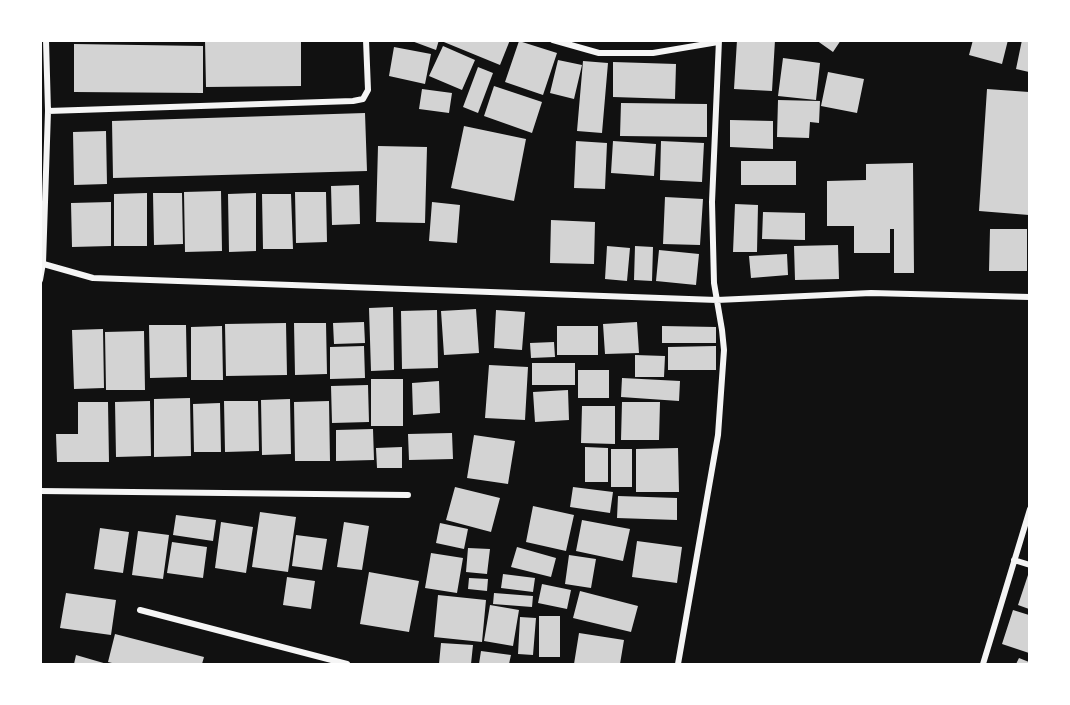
<!DOCTYPE html>
<html>
<head>
<meta charset="utf-8">
<style>
	body { margin:0 }
	#map { position:relative; width:1070px; height:705px; overflow:hidden; background:#111; font-family:"Libre Baskerville",serif }
	canvas { display:block }
	.frame { position:absolute; inset:0; border:42px solid #fff; pointer-events:none }
</style>
</head>
<body>
<div id="map">
<canvas width="1070" height="705"></canvas>
<div class="frame"></div>
</div>
<script>
const ctx = document.querySelector('canvas').getContext('2d');
ctx.lineJoin = 'round';
function paint(path, color) {
  ctx.fillStyle = color;
  ctx.fill(path, 'evenodd');
}
function toPath(rows) {
  const path = new Path2D();
  for (const r of rows) {
    path.moveTo(r[0], r[1]);
    for (let i = 2; i < r.length; i += 2) path.lineTo(r[i], r[i + 1]);
  }
  return path;
}
function strokePath(path, color, width, dash) {
  ctx.strokeStyle = color;
  ctx.lineWidth = width;
  ctx.lineCap = dash ? 'butt' : 'round';
  ctx.setLineDash(dash || []);
  ctx.stroke(path);
}
paint(toPath([
	[205,40,301,40,301,86,206,87],
	[409,40,439,40,436,50],
	[439,40,510,40,500,65],
	[737,40,775,40,772,91,734,89],
	[816,40,841,40,833,52],
	[973,40,1008,40,1002,64,969,55],
	[1022,40,1029,40,1029,72,1016,69],
	[519,41,557,53,543,95,505,82],
	[74,44,203,46,203,93,74,92],
	[443,46,475,60,462,90,429,76],
	[394,47,431,54,425,84,389,76],
	[783,58,820,63,816,100,778,96],
	[558,60,582,65,574,99,550,93],
	[583,61,608,63,602,133,577,131],
	[613,62,676,64,675,99,613,97],
	[478,67,493,73,478,113,463,107],
	[828,72,864,79,857,113,821,106],
	[494,86,542,102,532,133,484,116],
	[422,89,452,93,449,113,419,109],
	[987,89,1029,92,1029,215,979,211],
	[778,100,820,101,819,123,810,122,809,138,777,137],
	[621,103,707,104,707,137,620,136],
	[365,113,367,171,113,178,112,121],
	[730,120,773,121,773,149,730,147],
	[464,126,526,139,514,201,451,188],
	[106,131,107,184,74,185,73,132],
	[576,141,607,143,605,189,574,188],
	[613,141,656,144,654,176,611,173],
	[661,141,704,143,702,182,660,180],
	[378,146,427,147,425,223,376,222],
	[741,161,796,161,796,185,741,185],
	[913,163,914,273,894,273,894,229,890,229,890,253,854,253,854,226,827,226,827,181,866,180,866,164],
	[359,185,360,224,332,225,331,186],
	[221,191,222,251,185,252,184,192],
	[295,192,326,192,327,242,296,243],
	[147,193,147,246,114,246,114,194],
	[153,193,182,193,183,244,154,245],
	[256,193,256,251,229,252,228,194],
	[262,194,291,194,293,249,263,249],
	[665,197,703,199,700,245,663,244],
	[111,202,111,246,72,247,71,203],
	[432,202,460,205,457,243,429,241],
	[735,204,758,205,757,252,733,252],
	[763,212,805,213,805,240,762,239],
	[551,220,595,222,594,264,550,263],
	[990,229,1027,229,1027,271,989,271],
	[838,245,839,279,795,280,794,246],
	[607,246,630,248,627,281,605,279],
	[635,246,653,247,652,281,634,280],
	[659,250,699,254,696,285,656,281],
	[787,254,788,275,751,278,749,256],
	[393,307,394,370,371,371,369,308],
	[476,309,479,353,444,355,441,311],
	[437,310,438,368,402,369,401,311],
	[496,310,525,312,522,350,494,348],
	[364,322,365,343,334,344,333,323],
	[637,322,639,353,605,354,603,324],
	[286,323,287,375,226,376,225,324],
	[294,323,326,323,327,374,295,375],
	[149,325,186,325,187,377,150,378],
	[222,326,223,380,191,380,191,327],
	[557,326,598,326,598,355,557,355],
	[662,326,716,327,716,343,662,343],
	[103,329,104,388,74,389,72,330],
	[144,331,145,390,106,390,105,332],
	[554,342,555,357,531,358,530,343],
	[364,346,365,378,330,379,330,347],
	[716,346,716,370,668,370,668,347],
	[635,355,665,356,664,377,635,377],
	[532,363,575,363,575,385,532,385],
	[489,365,528,367,525,420,485,418],
	[578,370,609,370,609,398,578,398],
	[622,378,680,381,679,401,621,397],
	[371,379,403,379,403,426,371,426],
	[439,381,440,413,413,415,412,383],
	[368,385,369,422,332,423,331,386],
	[568,390,569,420,535,422,533,392],
	[190,398,191,456,154,457,154,399],
	[290,399,291,454,262,455,261,400],
	[150,401,151,456,116,457,115,402],
	[224,401,258,401,259,451,225,452],
	[329,401,330,461,295,461,294,402],
	[78,402,108,402,109,462,57,462,56,434,78,434],
	[622,402,660,402,659,440,621,440],
	[220,403,221,452,194,452,193,404],
	[582,406,615,406,615,444,581,443],
	[373,429,374,460,336,461,336,430],
	[452,433,453,459,409,460,408,434],
	[474,435,515,441,508,484,467,478],
	[402,447,402,468,377,468,376,448],
	[585,447,608,448,608,482,585,482],
	[678,448,679,492,636,492,636,449],
	[611,449,632,449,632,487,611,487],
	[455,487,500,498,491,532,446,520],
	[573,487,613,492,610,513,570,507],
	[618,496,677,498,677,520,617,518],
	[533,506,574,515,566,551,526,542],
	[260,512,296,517,288,572,252,567],
	[176,515,216,520,213,541,173,535],
	[582,520,630,529,623,561,576,551],
	[221,522,253,527,246,573,215,568],
	[344,522,369,526,362,570,337,567],
	[440,523,468,529,464,549,436,543],
	[100,528,129,532,123,573,94,569],
	[138,531,169,535,163,579,132,575],
	[296,535,327,539,322,570,292,566],
	[637,541,682,547,677,583,632,577],
	[172,542,207,547,203,578,167,573],
	[517,547,556,558,551,577,511,567],
	[468,548,490,549,487,574,466,572],
	[431,553,463,558,457,593,425,588],
	[569,555,596,559,591,588,565,584],
	[369,572,419,581,409,632,360,624],
	[1029,572,1029,609,1018,605],
	[503,574,535,578,533,592,501,588],
	[287,577,315,581,311,609,283,605],
	[469,578,488,579,487,591,468,589],
	[542,584,571,590,567,609,538,603],
	[580,591,638,606,631,632,573,618],
	[66,593,116,600,111,635,60,628],
	[494,593,533,596,532,607,493,604],
	[438,595,486,600,482,642,434,637],
	[490,605,519,610,513,646,484,641],
	[1013,610,1029,615,1029,653,1002,644],
	[539,616,560,616,560,657,539,657],
	[520,617,536,618,533,655,518,654],
	[579,633,624,640,620,664,574,664],
	[115,634,204,657,202,664,116,664,108,662],
	[441,643,473,645,471,664,439,664],
	[481,651,511,655,509,664,479,664],
	[76,655,107,664,74,664],
	[1019,658,1029,662,1029,664,1016,664]
]), '#d3d3d3');
strokePath(toPath([
	[553,40,599,53,653,53,718,42],
	[48,111,353,101,363,99,368,90,366,40],
	[40,263,93,278,717,300,871,293,1030,297],
	[40,280,43,263,48,111,46,40],
	[40,491,408,495],
	[1014,560,1030,565],
	[140,610,347,664],
	[678,664,718,435,724,350,722,330,714,283,712,202,719,40],
	[983,664,1030,509]
]), '#f5f5f5', 6);
</script>
</body>
</html>
